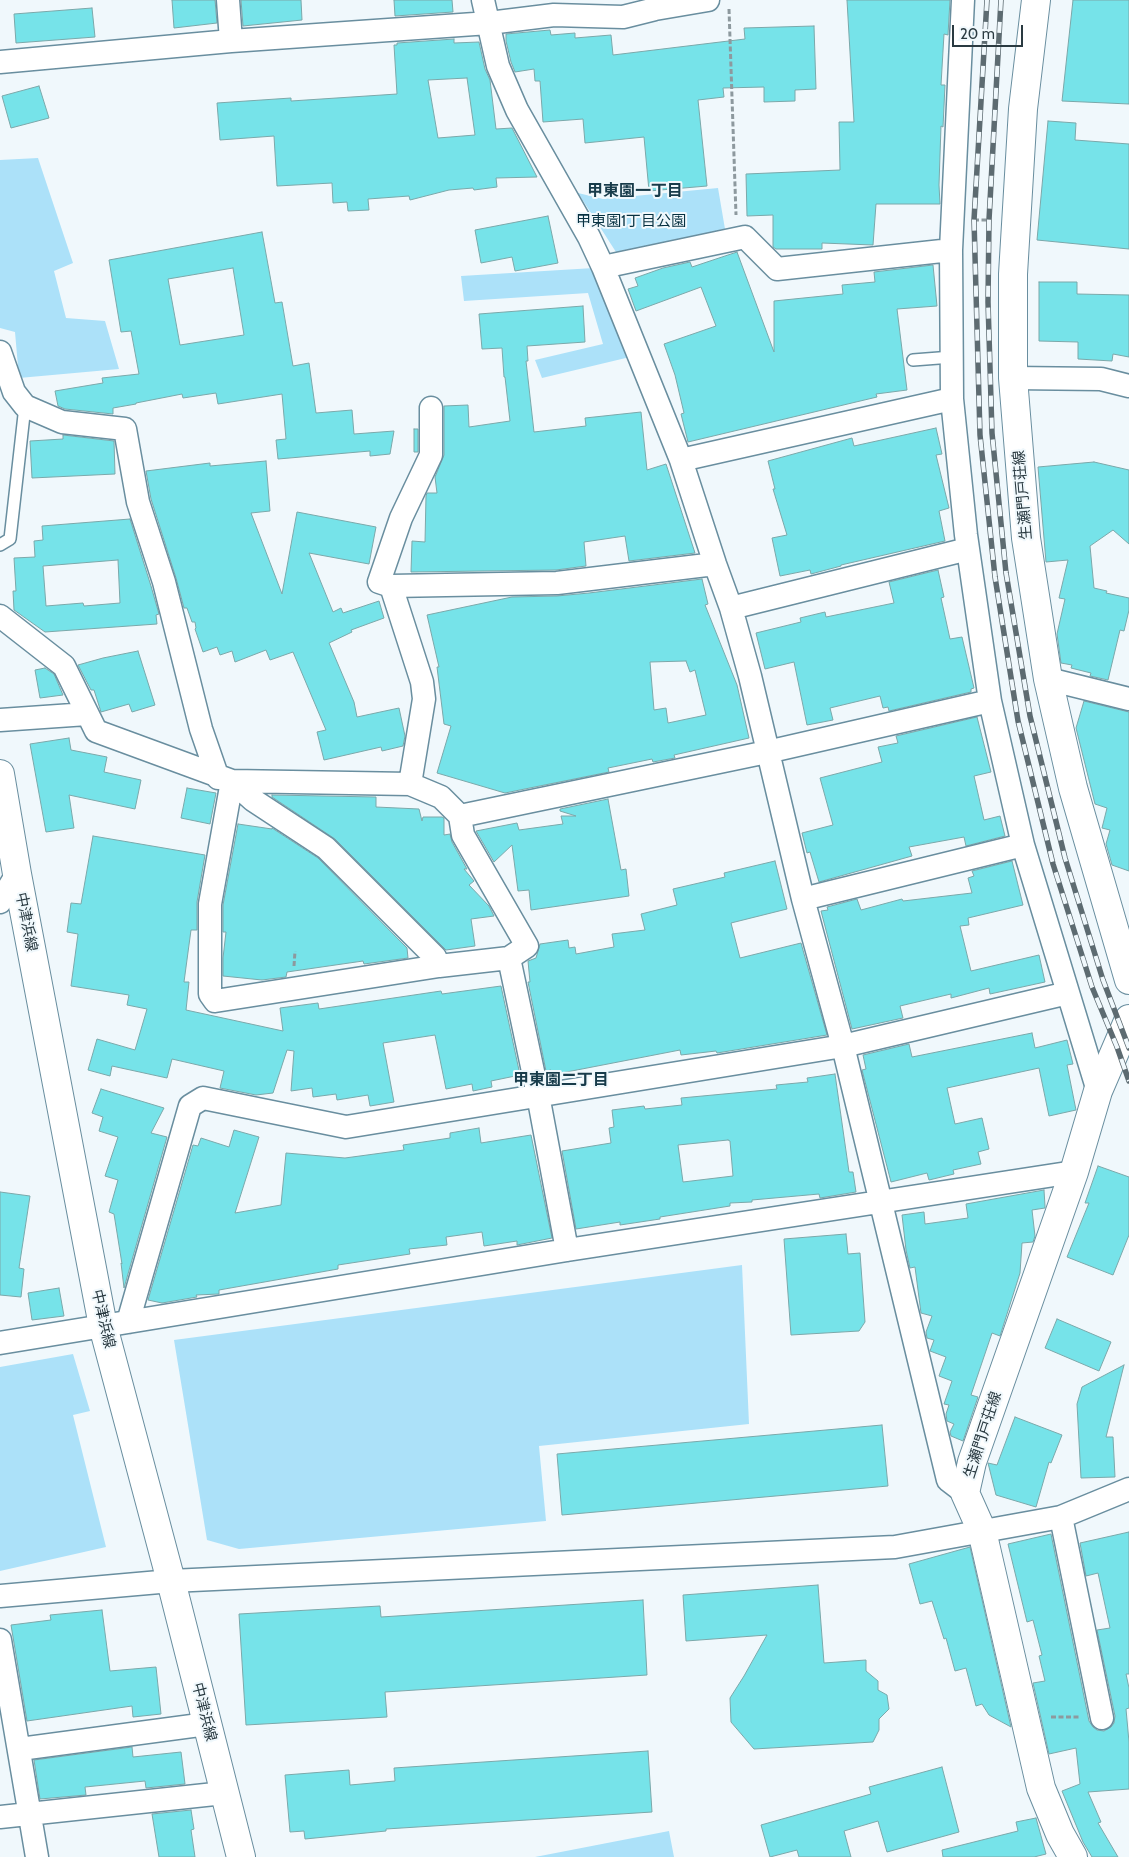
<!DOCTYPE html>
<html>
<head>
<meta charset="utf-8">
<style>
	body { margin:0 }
	#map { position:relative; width:1129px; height:1857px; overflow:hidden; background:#f0f8fc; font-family:Cabin,sans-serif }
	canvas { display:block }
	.scale { position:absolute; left:952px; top:25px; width:71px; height:22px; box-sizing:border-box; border:2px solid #2a3a41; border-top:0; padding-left:6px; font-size:15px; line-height:18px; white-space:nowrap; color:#2a3a41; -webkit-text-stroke:4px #f0f8fc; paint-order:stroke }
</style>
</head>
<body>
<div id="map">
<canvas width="1129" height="1857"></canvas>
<div class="scale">20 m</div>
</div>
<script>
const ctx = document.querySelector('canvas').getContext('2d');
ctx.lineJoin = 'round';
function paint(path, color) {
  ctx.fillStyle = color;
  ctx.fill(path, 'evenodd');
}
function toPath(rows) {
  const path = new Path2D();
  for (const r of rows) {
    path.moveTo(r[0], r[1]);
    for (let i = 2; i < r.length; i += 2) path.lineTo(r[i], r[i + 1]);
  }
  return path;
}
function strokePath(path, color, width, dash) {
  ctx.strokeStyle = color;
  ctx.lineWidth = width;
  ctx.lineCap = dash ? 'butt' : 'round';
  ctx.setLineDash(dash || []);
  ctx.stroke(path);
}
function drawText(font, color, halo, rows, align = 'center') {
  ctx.font = font + ' Cabin,"Noto Sans JP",sans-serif';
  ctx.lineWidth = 4;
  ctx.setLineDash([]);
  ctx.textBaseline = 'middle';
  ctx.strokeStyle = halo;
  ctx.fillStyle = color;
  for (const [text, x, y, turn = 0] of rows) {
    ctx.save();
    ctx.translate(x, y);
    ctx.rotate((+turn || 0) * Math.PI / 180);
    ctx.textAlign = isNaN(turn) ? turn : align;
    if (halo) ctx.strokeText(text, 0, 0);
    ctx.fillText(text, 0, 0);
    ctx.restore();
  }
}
paint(toPath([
	[38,158,73,263,54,271,66,318,105,321,119,369,19,378,15,332,0,328,0,160],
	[718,188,725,229,616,252,578,193,603,199],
	[594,268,630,357,542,378,535,360,603,344,588,293,464,301,461,276],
	[742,1265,749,1424,539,1446,546,1521,239,1549,207,1540,174,1340],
	[73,1354,90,1411,73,1415,106,1547,0,1571,0,1367],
	[669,1831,674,1857,535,1857]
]), '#ace1f9');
const building = toPath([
	[172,0,215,0,217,23,174,28,172,0],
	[241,0,301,0,302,20,243,26,241,0],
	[394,0,452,0,453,12,395,16,394,0],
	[847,0,950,0,948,35,944,34,941,85,945,85,943,127,941,126,939,185,940,204,876,204,873,245,822,243,822,249,776,249,773,247,773,215,747,216,746,174,840,170,839,122,854,122,847,0],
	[1073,0,1129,0,1129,104,1062,101,1073,0],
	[92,8,95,37,16,43,14,14,92,8],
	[814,26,816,89,795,90,795,101,764,102,764,87,723,88,724,97,698,100,707,186,649,191,644,137,585,143,583,119,543,122,540,81,535,81,534,69,515,72,511,62,506,41,506,34,550,30,551,35,575,33,575,38,611,35,613,55,745,39,744,28,814,26],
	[454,39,454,43,479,42,485,69,490,80,496,129,512,128,537,177,496,178,497,187,474,190,473,188,449,190,410,200,409,196,368,199,369,210,348,211,347,202,333,203,332,183,277,186,274,136,220,140,217,103,291,98,291,101,397,94,394,45,397,45,397,43,454,39],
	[467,78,475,135,438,138,428,80,467,78],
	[39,86,49,118,11,128,2,96,39,86],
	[1048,121,1076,123,1075,140,1129,144,1129,249,1037,240,1048,121],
	[548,216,558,263,515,271,512,257,481,263,475,230,548,216],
	[262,232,275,303,282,302,293,366,309,363,316,413,352,410,354,434,394,431,390,454,370,456,370,451,278,459,276,440,286,439,282,394,218,404,216,393,183,398,182,394,136,403,136,404,113,408,113,414,65,409,58,406,55,391,103,383,102,378,139,374,131,331,121,332,109,260,262,232],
	[233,268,244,335,180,345,168,279,233,268],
	[737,252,774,352,774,301,843,294,842,285,875,282,874,272,933,265,937,306,897,309,907,390,876,394,877,397,688,442,681,414,684,413,675,375,664,344,716,326,701,287,636,311,628,289,638,286,635,278,663,268,690,262,692,267,737,252],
	[1039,282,1077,282,1077,294,1129,295,1129,357,1113,354,1112,361,1078,359,1078,342,1039,341,1039,282],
	[583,306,585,342,527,346,528,361,526,361,534,432,586,426,585,418,641,412,647,470,666,464,695,553,629,561,625,536,584,542,586,566,556,570,411,572,412,541,425,542,426,496,427,493,437,493,435,477,444,455,444,406,468,405,469,427,510,421,505,377,504,377,502,348,482,349,479,314,583,306],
	[936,428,942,454,936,455,949,508,939,511,945,541,841,565,841,566,811,574,810,570,780,576,772,538,787,535,773,489,775,489,768,461,852,438,854,446,936,428],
	[414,429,418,429,418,452,414,452,414,429],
	[63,435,114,441,115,474,32,478,30,441,63,439,63,435],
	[266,461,270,511,251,513,282,594,297,512,376,527,369,564,309,553,333,612,341,608,343,613,379,601,384,618,351,630,352,632,329,643,354,702,357,717,399,708,405,736,403,746,382,751,381,747,324,760,317,732,326,730,293,652,270,660,266,650,235,662,232,651,220,655,217,647,203,652,195,629,196,628,195,622,192,622,187,608,184,608,176,578,151,499,146,471,210,463,210,466,266,461],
	[1094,462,1129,470,1129,544,1113,530,1090,546,1094,588,1107,591,1106,593,1129,598,1129,610,1124,631,1120,630,1108,680,1090,676,1091,673,1071,668,1072,665,1061,663,1057,634,1065,599,1059,598,1068,560,1046,562,1038,467,1094,462],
	[130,519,151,586,159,614,156,615,157,624,45,632,14,610,13,591,16,591,14,558,35,557,34,541,43,540,42,526,130,519],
	[118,560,120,603,84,606,83,603,46,606,43,566,118,560],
	[938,570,944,597,941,598,950,639,962,637,974,688,971,689,971,692,889,711,888,707,883,708,880,696,830,708,833,720,807,725,794,662,765,669,756,633,801,622,800,618,825,612,826,617,894,603,889,582,938,570],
	[702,579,708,604,705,605,737,685,749,738,674,755,675,758,653,762,652,759,608,768,609,772,505,793,437,773,451,726,444,724,437,667,439,667,427,615,512,597,557,596,589,593,702,579],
	[686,661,690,672,695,670,706,715,668,723,666,708,654,710,650,662,686,661],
	[138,651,155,705,132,712,129,704,101,712,94,690,91,690,78,665,103,658,138,651],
	[45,668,54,674,63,695,40,698,35,670,45,668],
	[1084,701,1129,712,1129,871,1112,865,1106,844,1110,830,1102,828,1107,808,1095,804,1076,728,1084,701],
	[977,717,991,772,974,776,984,820,1000,816,1005,836,966,846,964,837,909,847,912,856,819,882,810,852,807,853,802,833,833,825,820,778,882,762,878,747,898,743,896,736,977,717],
	[69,738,71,750,107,757,104,772,141,780,135,809,69,795,74,828,46,832,30,744,69,738],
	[187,788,216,793,210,824,181,818,187,788],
	[272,795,376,797,376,807,419,809,422,821,423,817,442,817,444,818,444,835,450,834,452,842,467,869,464,869,474,881,469,885,489,906,494,916,471,919,475,946,446,950,335,839,272,797,272,795],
	[608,799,621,870,626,869,629,896,531,910,529,890,518,891,512,845,494,862,476,831,517,823,519,830,563,824,561,816,576,816,560,811,560,809,608,799],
	[238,824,272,829,272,828,318,858,407,948,408,958,364,964,363,961,287,972,286,977,262,980,223,976,223,958,226,932,223,932,223,905,238,824],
	[93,836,205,855,197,902,197,930,191,930,184,982,189,982,186,1010,283,1031,280,1008,318,1003,319,1009,441,991,442,994,501,986,520,1075,491,1081,492,1087,473,1091,472,1084,446,1089,435,1035,383,1043,394,1102,370,1106,368,1095,337,1100,336,1094,313,1097,312,1088,291,1091,294,1051,287,1050,273,1093,256,1095,220,1088,224,1071,172,1059,167,1078,112,1066,110,1076,88,1070,97,1039,135,1050,147,1009,127,1005,129,995,71,986,78,934,67,932,71,903,81,904,93,836],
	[775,861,787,909,731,923,740,958,801,943,827,1035,717,1053,716,1051,681,1055,680,1050,551,1075,551,1070,546,1071,528,982,530,982,528,961,536,958,540,944,568,940,569,948,575,947,576,954,614,947,612,934,645,930,641,914,677,905,673,889,725,877,724,873,775,861],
	[1012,861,1023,905,968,918,969,925,960,926,971,971,1039,955,1045,982,990,994,989,988,951,998,951,994,900,1006,903,1018,852,1029,821,911,828,910,827,907,857,899,861,910,902,899,903,901,972,893,968,878,974,876,972,871,1012,861],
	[1032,1033,1035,1048,1067,1040,1073,1064,1067,1065,1076,1110,1049,1116,1039,1068,947,1088,955,1124,982,1118,989,1149,978,1152,981,1164,953,1170,954,1174,929,1180,927,1173,891,1182,862,1070,866,1069,863,1055,909,1044,912,1057,1032,1033],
	[835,1074,849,1172,853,1172,856,1192,820,1198,819,1194,752,1200,752,1202,730,1203,730,1206,660,1217,660,1219,620,1225,620,1222,576,1229,562,1151,611,1143,609,1128,614,1127,612,1110,644,1106,645,1109,682,1105,681,1098,777,1089,776,1085,808,1082,807,1078,835,1074],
	[728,1140,730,1141,733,1176,683,1182,678,1145,728,1140],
	[101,1089,164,1108,151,1133,167,1137,124,1288,121,1263,122,1264,114,1214,109,1212,118,1180,105,1176,118,1137,99,1131,103,1117,92,1113,101,1089],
	[479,1128,481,1143,531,1135,552,1238,517,1245,517,1241,484,1246,482,1232,446,1237,447,1245,409,1249,410,1254,338,1265,338,1269,219,1290,219,1294,196,1295,197,1297,162,1303,148,1300,193,1145,198,1146,201,1138,229,1147,234,1130,259,1137,235,1213,281,1205,286,1153,345,1158,404,1150,403,1145,450,1138,450,1133,479,1128],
	[1098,1166,1129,1177,1129,1235,1113,1275,1067,1257,1089,1203,1085,1203,1098,1166],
	[1044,1190,1045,1206,1045,1208,1032,1210,1035,1236,1033,1242,1022,1243,1020,1273,1000,1336,992,1333,971,1395,978,1397,963,1441,951,1436,950,1432,954,1424,947,1421,946,1414,949,1405,944,1404,952,1381,939,1376,946,1357,930,1351,934,1340,927,1338,926,1332,932,1316,921,1313,915,1267,910,1268,906,1250,902,1215,924,1212,925,1224,968,1218,966,1204,1044,1190],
	[0,1192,30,1196,19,1268,24,1269,21,1297,0,1295,0,1192],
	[846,1234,848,1254,860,1253,865,1322,859,1331,791,1335,784,1239,846,1234],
	[59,1288,64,1316,32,1320,28,1293,59,1288],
	[1057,1319,1111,1342,1099,1371,1045,1348,1057,1319],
	[1124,1365,1106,1437,1113,1437,1115,1477,1081,1478,1077,1404,1082,1387,1124,1365],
	[1015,1417,1062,1435,1051,1463,1049,1462,1036,1507,996,1495,988,1463,997,1465,1015,1417],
	[882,1425,888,1486,562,1515,557,1454,882,1425],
	[1129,1532,1129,1674,1126,1674,1129,1688,1129,1708,1126,1709,1129,1742,1129,1789,1088,1792,1101,1822,1098,1823,1118,1857,1092,1857,1083,1842,1062,1791,1080,1784,1076,1748,1049,1754,1033,1683,1045,1681,1039,1656,1042,1655,1033,1620,1027,1622,1008,1544,1051,1534,1089,1721,1093,1727,1097,1730,1104,1731,1111,1727,1114,1723,1115,1716,1097,1630,1110,1628,1098,1573,1086,1576,1080,1543,1129,1532],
	[970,1547,1011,1727,989,1715,982,1704,976,1706,966,1668,955,1671,946,1638,944,1639,932,1601,920,1604,909,1564,970,1547],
	[818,1585,824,1663,866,1660,866,1671,878,1681,878,1690,887,1695,889,1709,879,1719,879,1730,873,1742,754,1749,731,1722,730,1698,744,1676,767,1635,686,1641,683,1595,818,1585],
	[643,1600,647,1675,385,1692,387,1717,246,1725,239,1614,380,1606,381,1617,643,1600],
	[102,1610,110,1671,156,1667,161,1714,133,1717,132,1706,27,1721,11,1625,51,1620,50,1615,102,1610],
	[132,1747,133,1757,181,1752,185,1784,146,1788,145,1781,85,1787,86,1795,40,1799,34,1760,132,1747],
	[648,1751,652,1812,386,1829,386,1831,305,1839,304,1831,290,1832,285,1775,349,1770,350,1785,395,1781,394,1768,648,1751],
	[942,1767,959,1832,887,1852,878,1821,844,1831,851,1857,799,1857,797,1850,770,1857,761,1825,871,1794,869,1787,942,1767],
	[191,1810,194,1829,191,1830,195,1857,159,1857,152,1814,191,1810],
	[1036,1818,1046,1854,1034,1857,943,1857,942,1850,1018,1831,1016,1822,1036,1818]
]);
paint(building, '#76e3e9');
strokePath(building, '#7ba8aa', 1);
const lane = toPath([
	[913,360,952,357],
	[0,545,10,539,25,406]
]);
const street = toPath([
	[228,0,231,41],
	[483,0,498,66,517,110,589,237,603,267,681,460,715,564,731,608,750,676,803,899,843,1046,948,1480,965,1493],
	[963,0,951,250,952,399,966,535,990,701,1023,845,1098,1091],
	[0,62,231,41,489,23,554,15,623,17,655,9,708,0],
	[603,267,745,237,777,269,951,250],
	[0,352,14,392,25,406,62,422,125,429,138,502,164,582,201,729,218,778],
	[1013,378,1101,379,1129,386],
	[681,460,952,399],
	[391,586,557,583,715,564],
	[731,608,968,549],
	[0,616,64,666,96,731,232,781,410,784,441,797,460,816,463,835,527,946,509,958,538,1095,567,1250],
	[1048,679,1129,699],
	[0,720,87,714],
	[232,781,210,904,210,994,215,1001,439,966,509,958],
	[232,781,253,800,326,848,435,957,439,966],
	[410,784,424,699,422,682,391,586,379,582,401,518,431,455,431,408],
	[460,816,767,752,990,701],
	[803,899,1023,845],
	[0,902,17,874],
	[128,1322,190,1106,203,1098,346,1127,843,1046,1068,993],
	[0,1343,567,1250,1074,1172],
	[1061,1517,1102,1718],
	[0,1596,171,1581,895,1547,1061,1517,1129,1489],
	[0,1640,37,1857],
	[20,1749,207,1724],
	[0,1817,224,1793]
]);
const secondary = toPath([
	[1036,0,1023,109,1013,274,1013,378,1026,538,1048,679,1073,788,1129,980],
	[0,774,17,874,103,1326,171,1581,241,1857],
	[1073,1857,1060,1834,1041,1788,982,1531,965,1493,972,1462,1074,1172,1098,1091,1129,1019]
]);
strokePath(lane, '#698e9f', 14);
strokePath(street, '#698e9f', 25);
strokePath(secondary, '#698e9f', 30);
strokePath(toPath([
	[729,9,736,215],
	[974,220,990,220],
	[294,966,295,951],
	[1051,1717,1079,1717]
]), '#8d999e', 3, [5, 2.5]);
strokePath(lane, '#fff', 11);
strokePath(street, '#fff', 22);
strokePath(secondary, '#fff', 28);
const rail = toPath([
	[987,0,974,220,980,435,995,577,1018,721,1053,864,1092,987,1117,1047,1129,1081],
	[1001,0,989,220,988,302,992,433,1006,573,1030,716,1065,858,1103,980,1129,1048]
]);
strokePath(rail, '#5d6b71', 5.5);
strokePath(rail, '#f0f8fc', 4, [11]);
drawText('15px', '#073141', '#f0f8fc', [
	["甲東園1丁目公園",631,222]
]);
drawText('15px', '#2a3a41', '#f0f8fc', [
	["生瀬門戸荘線",1023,495,-95],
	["中津浜線",26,922,79],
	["中津浜線",103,1319,77],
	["生瀬門戸荘線",983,1435,-72],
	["中津浜線",204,1712,76]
]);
drawText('bold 16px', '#173b4a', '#f0f8fc', [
	["甲東園一丁目",635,191],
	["甲東園二丁目",561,1080]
]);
</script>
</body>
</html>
